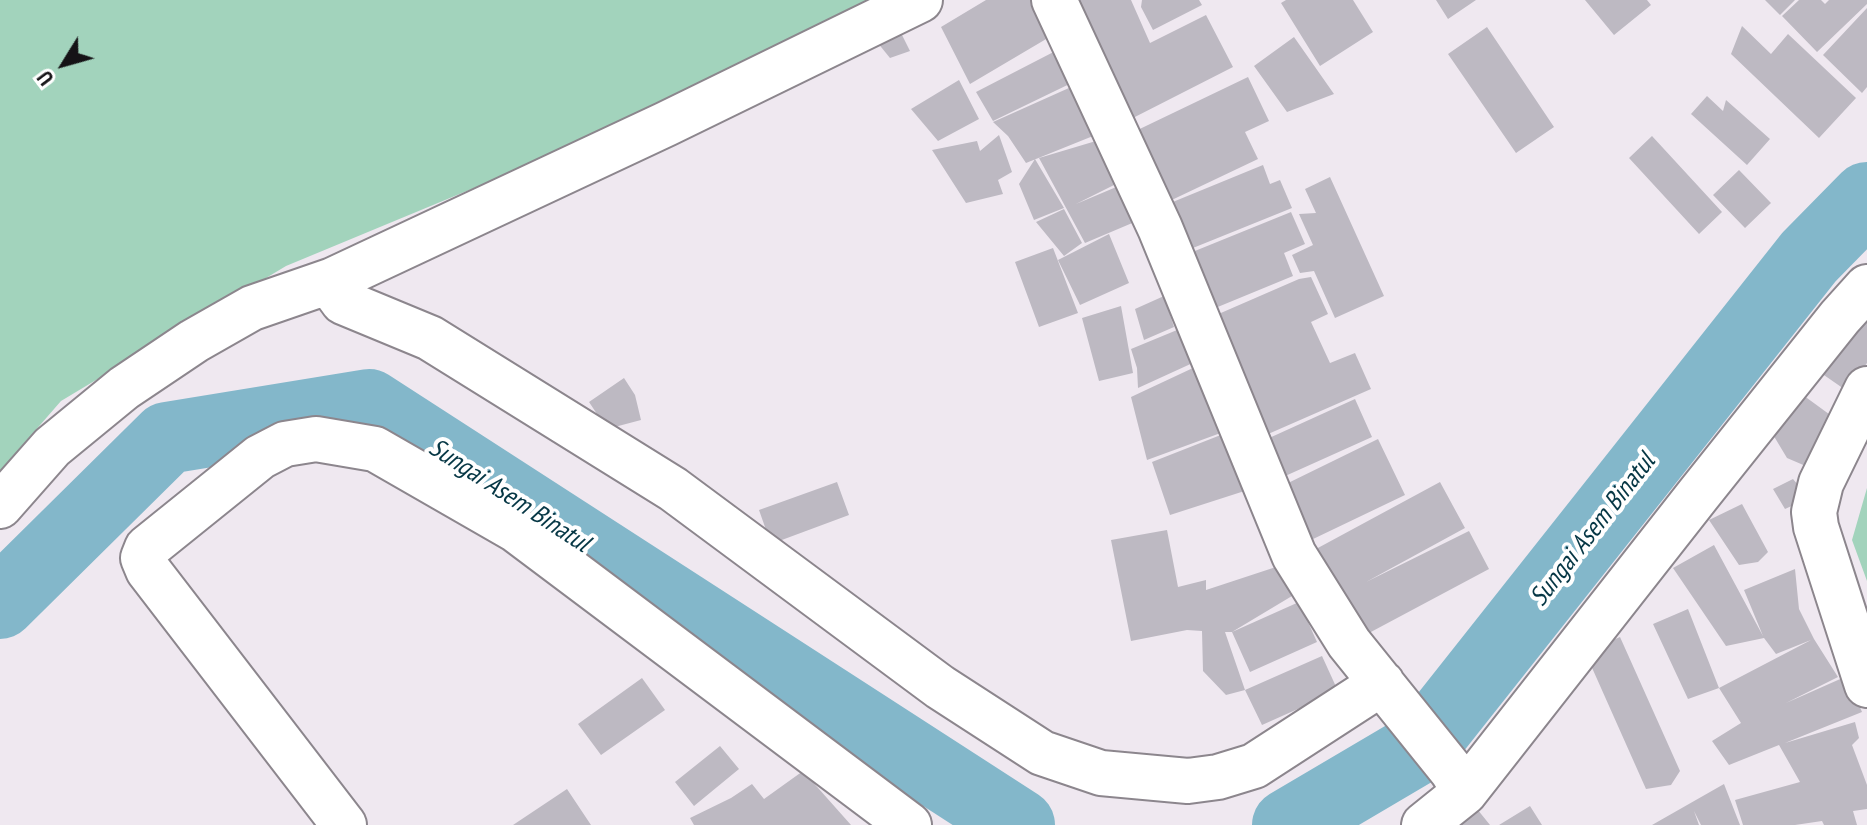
<!DOCTYPE html>
<html>
<head>
<meta charset="utf-8">
<style>
	body { margin:0 }
	#map { position:relative; width:1867px; height:825px; overflow:hidden; background:#efe8f0; font-family:"PT Sans Narrow",sans-serif }
	canvas { display:block }
	.north { position:absolute; left:24px; top:24px; width:80px; height:80px; -webkit-text-stroke:6px #fff; paint-order:stroke; rotate:233deg; font-size:22px; font-weight:700; line-height:32px; text-align:center; color:#151316 }
	.north::after { content:''; display:block; margin:auto; width:28px; height:36px; background:#151316; clip-path:polygon(50% 0,100% 100%,50% 72%,0 100%) }
</style>
</head>
<body>
<div id="map">
<canvas width="1867" height="825"></canvas>
<div class="north">U</div>
</div>
<script>
const ctx = document.querySelector('canvas').getContext('2d');
ctx.lineJoin = 'round';
function paint(path, color) {
  ctx.fillStyle = color;
  ctx.fill(path, 'evenodd');
}
function toPath(rows) {
  const path = new Path2D();
  for (const r of rows) {
    path.moveTo(r[0], r[1]);
    for (let i = 2; i < r.length; i += 2) path.lineTo(r[i], r[i + 1]);
  }
  return path;
}
function strokePath(path, color, width, dash) {
  ctx.strokeStyle = color;
  ctx.lineWidth = width;
  ctx.lineCap = dash ? 'butt' : 'round';
  ctx.setLineDash(dash || []);
  ctx.stroke(path);
}
function drawText(font, color, halo, rows, align = 'center') {
  ctx.font = font + ' "PT Sans Narrow",sans-serif';
  ctx.lineWidth = 8;
  ctx.setLineDash([]);
  ctx.textBaseline = 'middle';
  ctx.strokeStyle = halo;
  ctx.fillStyle = color;
  for (const [text, x, y, turn = 0] of rows) {
    ctx.save();
    ctx.translate(x, y);
    ctx.rotate((+turn || 0) * Math.PI / 180);
    ctx.textAlign = isNaN(turn) ? turn : align;
    if (halo) ctx.strokeText(text, 0, 0);
    ctx.fillText(text, 0, 0);
    ctx.restore();
  }
}
paint(toPath([
	[0,0,874,0,597,137,286,266,61,401,0,471],
	[1867,488,1867,581,1852,540]
]), '#a2d3bc');
strokePath(toPath([
	[0,603,167,438,369,405,1019,825],
	[1288,825,1422,746,1809,257,1867,198]
]), '#83b7ca', 72);
paint(toPath([
	[986,0,1035,0,1058,32,970,84,941,27],
	[1065,0,1131,0,1150,43,1206,15,1233,67,1127,121],
	[1142,0,1199,0,1202,5,1153,30,1141,7],
	[1286,0,1353,0,1373,32,1320,66,1281,3],
	[1436,0,1476,0,1448,19],
	[1585,0,1647,0,1651,5,1614,35],
	[1765,0,1795,0,1780,15],
	[1799,0,1821,0,1825,4,1829,0,1867,0,1867,4,1817,52,1782,16],
	[1867,8,1867,87,1862,93,1823,55],
	[1742,26,1771,54,1788,34,1856,98,1819,138,1731,54],
	[1487,27,1554,127,1516,153,1448,54],
	[901,33,910,51,890,58,877,42],
	[1294,37,1334,94,1287,112,1254,66],
	[1069,44,1084,77,993,121,976,92],
	[1248,77,1269,121,1245,132,1258,159,1157,207,1123,137],
	[1089,79,1103,132,1026,163,1008,136,993,122],
	[959,80,979,119,938,141,911,109],
	[1707,96,1723,111,1726,100,1770,139,1747,165,1691,114],
	[999,135,1012,172,998,180,1003,194,966,203,932,150,977,141,980,151],
	[1652,136,1722,212,1699,234,1629,158],
	[1106,138,1132,176,1076,204,1121,185,1137,221,1085,243,1039,158],
	[1035,159,1064,208,1034,220,1019,184],
	[1263,165,1270,184,1280,180,1292,208,1183,252,1163,206],
	[1739,170,1771,203,1745,228,1713,195],
	[1330,177,1384,296,1335,318,1314,271,1300,273,1292,255,1313,245,1299,214,1316,213,1305,189],
	[1064,209,1082,243,1064,256,1036,222],
	[1291,212,1305,244,1284,253,1293,276,1208,311,1185,255],
	[1109,234,1129,283,1080,305,1058,260],
	[1053,248,1078,313,1039,327,1015,262],
	[1311,277,1328,314,1311,322,1330,363,1355,353,1371,389,1259,438,1207,319,1299,279],
	[1867,295,1867,363,1847,391,1821,373],
	[1164,296,1174,327,1144,340,1135,309],
	[1121,306,1133,373,1099,381,1082,318],
	[1194,323,1208,356,1138,388,1137,368,1131,349],
	[1210,360,1237,427,1147,460,1131,397],
	[624,378,635,395,641,420,607,429,589,402],
	[1796,390,1844,425,1815,470,1787,458,1766,423],
	[1355,399,1372,437,1283,477,1267,439],
	[1236,429,1260,486,1170,515,1152,462],
	[1378,439,1405,495,1311,540,1284,485],
	[1793,479,1809,498,1785,509,1773,489],
	[837,482,849,515,771,544,759,510],
	[1440,482,1465,528,1366,582,1469,531,1489,569,1369,633,1340,595,1316,549],
	[1742,504,1768,552,1758,562,1739,565,1709,520],
	[1167,530,1178,587,1206,580,1206,590,1282,565,1292,596,1232,632,1299,602,1317,642,1250,672,1232,632,1225,632,1245,690,1226,695,1203,671,1202,631,1187,630,1131,641,1111,540],
	[1714,545,1763,636,1744,590,1795,569,1799,609,1814,639,1838,677,1786,703,1847,676,1862,712,1785,743,1855,722,1859,738,1852,745,1867,785,1867,809,1853,811,1857,825,1824,825,1822,821,1795,825,1743,825,1735,800,1800,782,1779,745,1729,765,1712,741,1741,723,1719,688,1811,640,1776,654,1764,638,1726,646,1673,568],
	[1688,609,1719,688,1688,699,1653,624],
	[1620,637,1680,771,1671,785,1646,789,1585,652],
	[1322,656,1338,691,1262,725,1245,690],
	[642,678,665,710,601,755,578,724],
	[720,746,739,769,694,806,675,782],
	[803,771,851,825,694,825,690,818,731,798,752,784,764,799],
	[1724,784,1740,825,1701,825,1694,811,1699,825,1652,825],
	[567,789,591,825,513,825],
	[1469,799,1490,825,1437,825],
	[1530,806,1542,825,1499,825]
]), '#bdb9c2');
const minor = toPath([
	[920,0,666,124,333,280,335,291,343,302,430,338,673,489,940,687,1042,753,1101,773,1188,781,1218,777,1254,766,1382,683],
	[1054,0,1160,228,1294,555,1349,643,1452,771,1465,792,1424,825],
	[1867,389,1821,483,1814,512,1816,527,1867,685],
	[0,506,52,447,124,388,194,341,252,308,333,280],
	[1465,792,1698,495,1840,317,1867,287],
	[344,825,148,570,143,558,147,548,260,457,285,444,316,439,375,449,516,530,909,825]
]);
strokePath(minor, '#8c868d', 48);
strokePath(minor, '#fff', 44);
drawText('italic 26px', '#063745', '#fff', [
	["Sungai Asem Binatul",509,496,33],
	["Sungai Asem Binatul",1593,530,-52]
]);
</script>
</body>
</html>
